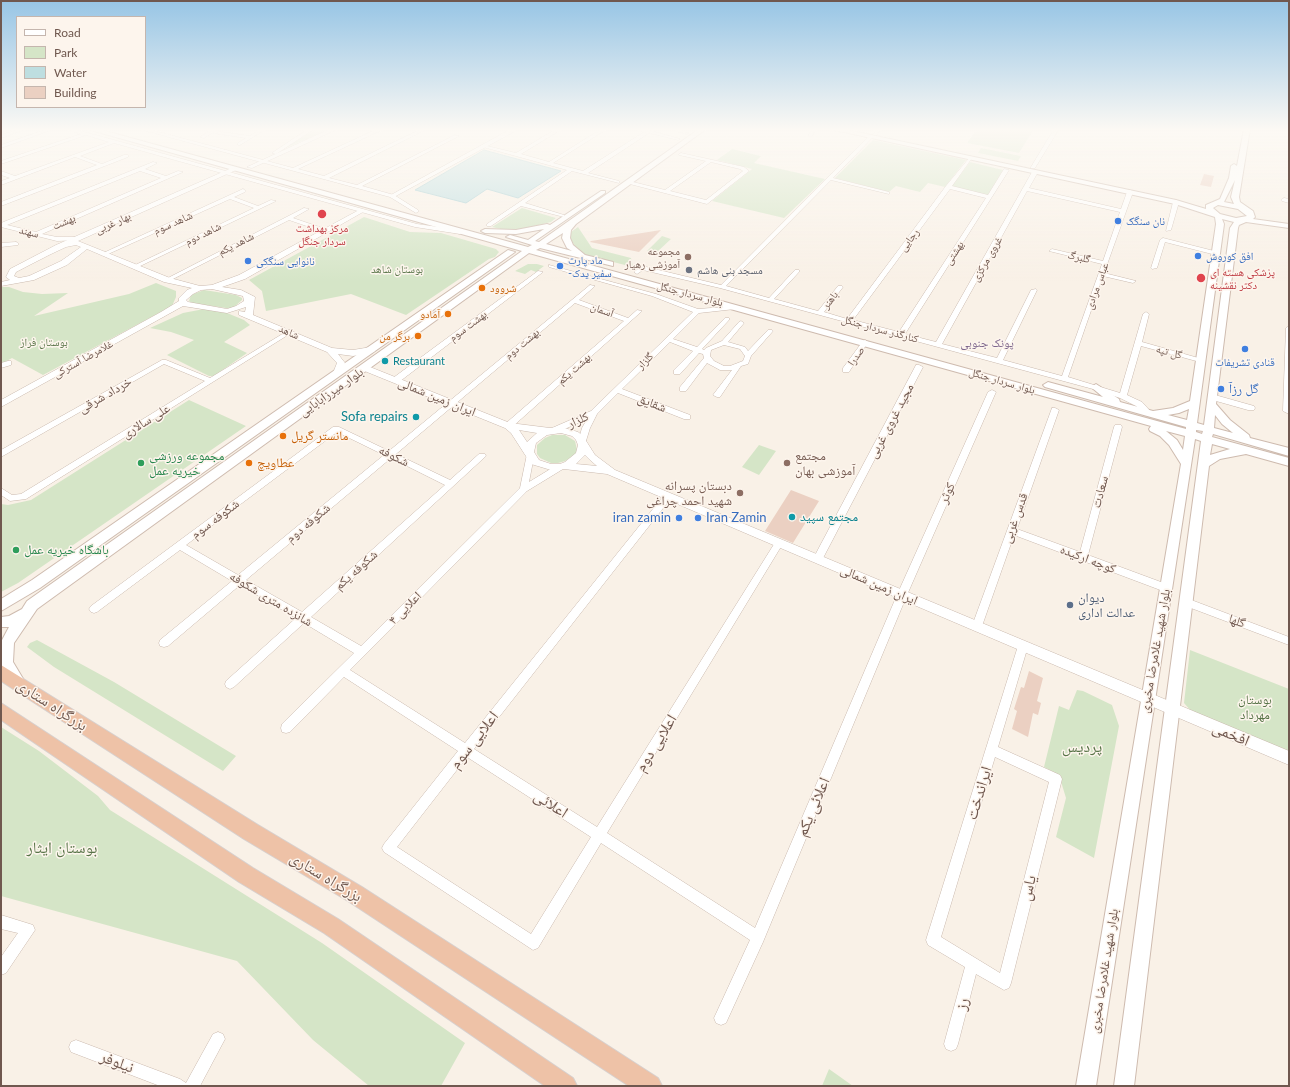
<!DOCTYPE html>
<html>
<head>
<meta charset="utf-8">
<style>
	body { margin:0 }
	#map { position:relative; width:1290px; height:1087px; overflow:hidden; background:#f9f1e7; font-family:Lato,sans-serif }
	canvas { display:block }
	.frame { position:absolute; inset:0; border:2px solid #70584f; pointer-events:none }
	.legend { position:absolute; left:16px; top:16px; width:130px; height:92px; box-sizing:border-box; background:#fdf5ed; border:1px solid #c5b6ae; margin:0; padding:5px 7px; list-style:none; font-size:12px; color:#70584f }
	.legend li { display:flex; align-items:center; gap:8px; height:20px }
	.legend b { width:20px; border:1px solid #c5b6ae }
</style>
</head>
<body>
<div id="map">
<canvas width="1290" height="1087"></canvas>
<div class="frame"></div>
<ul class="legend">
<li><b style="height:5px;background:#fff"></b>Road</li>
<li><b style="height:11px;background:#d5e5c7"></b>Park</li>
<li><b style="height:11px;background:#bedee0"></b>Water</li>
<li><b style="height:11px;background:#ebd0c2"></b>Building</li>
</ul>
</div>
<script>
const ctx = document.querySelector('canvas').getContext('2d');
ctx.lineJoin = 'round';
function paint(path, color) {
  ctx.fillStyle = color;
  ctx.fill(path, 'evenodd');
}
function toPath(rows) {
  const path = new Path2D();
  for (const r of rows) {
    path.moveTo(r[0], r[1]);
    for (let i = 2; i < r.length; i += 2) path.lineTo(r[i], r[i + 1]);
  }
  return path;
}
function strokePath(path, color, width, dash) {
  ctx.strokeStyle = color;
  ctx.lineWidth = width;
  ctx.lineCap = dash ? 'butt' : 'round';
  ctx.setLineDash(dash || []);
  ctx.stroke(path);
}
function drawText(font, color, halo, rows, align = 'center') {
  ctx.font = font + ' Lato,"Noto Naskh Arabic",sans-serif';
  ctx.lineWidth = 3;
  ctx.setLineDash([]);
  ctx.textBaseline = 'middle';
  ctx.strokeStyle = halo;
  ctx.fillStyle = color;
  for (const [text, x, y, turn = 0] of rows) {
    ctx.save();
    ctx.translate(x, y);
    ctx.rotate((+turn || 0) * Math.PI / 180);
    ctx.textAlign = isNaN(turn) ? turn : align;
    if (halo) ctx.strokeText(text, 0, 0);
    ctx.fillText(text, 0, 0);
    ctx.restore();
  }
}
paint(toPath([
	[315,129,331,129,283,149],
	[977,129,1034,129,1019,153,967,143],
	[873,140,966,160,945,187,928,183,920,192,896,186,889,192,835,178],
	[981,148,1021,156,1018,161,978,153],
	[732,149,761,156,754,163,825,179,784,218,712,201,752,169,717,160],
	[970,162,1003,170,988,195,951,187],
	[522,208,556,218,551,222,523,229,505,230,492,227],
	[364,217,410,232,441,233,496,249,499,252,495,257,489,259,406,315,351,294,266,311,262,291,249,280],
	[578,227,592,248,631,258,633,267,585,255,575,246,571,240,571,232],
	[662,236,671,239,656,253,647,251],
	[528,264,537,264,544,266,536,272,531,270,525,274,515,271],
	[156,283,176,291,176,297,172,306,43,375,12,358,1,364,1,287,9,287,23,292,42,294,68,293,34,316,129,294],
	[204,290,236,295,242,298,242,300,233,308,226,308,192,303,189,301,191,295],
	[204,309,227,313,244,320,250,325,224,342,247,353,214,376,209,376,167,355,194,340,171,332,150,328,183,313],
	[189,400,246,426,18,583,1,592,1,504,8,505,31,500],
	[552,435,565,435,575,441,577,450,575,455,565,461,558,463,551,463,540,458,537,454,537,445,545,438],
	[759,445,776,451,759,475,742,467],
	[37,640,114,682,236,756,223,771,54,667,27,647,30,643],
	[1190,650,1289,689,1289,753,1192,712,1184,703],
	[1077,690,1083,691,1112,705,1119,726,1094,858,1056,837,1066,798,1059,775,1044,767,1059,706,1069,710],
	[1,727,39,751,98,796,110,810,322,943,465,1043,441,1086,369,1086,313,1040,237,961,1,896],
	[829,1069,853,1086,822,1086]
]), '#d5e5c7');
const water = toPath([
	[484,150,561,171,518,198,487,189,466,203,415,190,484,150]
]);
paint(water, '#bedee0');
strokePath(water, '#a5cdd1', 1);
paint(toPath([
	[1204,174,1214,176,1211,187,1200,185],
	[661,230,639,252,590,242,591,241],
	[791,490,819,501,793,543,765,531],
	[1029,671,1043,678,1037,701,1041,703,1038,715,1033,713,1028,737,1012,729,1017,711,1014,709,1021,687,1024,688]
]), '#ebd0c2');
const minor = toPath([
	[19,129,27,129,1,138,1,135,19,129],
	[47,129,54,129,1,148,1,145,47,129],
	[66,129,74,129,417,224,460,230,463,232,460,234,415,227,114,143,80,156,102,164,124,155,128,155,128,157,1,206,1,202,97,165,75,157,1,185,1,181,10,178,1,175,1,171,15,176,109,142,86,135,1,164,1,161,81,134,66,129],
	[139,129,148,129,293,168,377,129,384,129,298,169,324,176,421,129,427,129,329,178,357,185,455,135,459,136,362,186,394,195,418,210,419,211,416,213,390,197,139,129],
	[212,129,218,129,216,131,250,136,260,129,266,129,240,145,238,145,238,143,246,138,212,133,204,138,200,137,212,129],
	[308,129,314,129,276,154,272,153,308,129],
	[556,129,562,129,521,154,549,162,601,129,607,129,553,163,583,171,644,132,636,129,645,129,680,139,678,140,649,133,588,173,619,181,619,183,572,171,525,203,564,215,564,217,521,206,491,226,487,226,487,224,567,170,483,147,483,145,516,153,556,129],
	[668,129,677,129,689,133,687,134,668,129],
	[812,129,817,129,812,136,808,136,812,129],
	[876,129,881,129,877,135,873,135,876,129],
	[1054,129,1059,129,1035,168,1031,168,1031,167,1054,129],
	[869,136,873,137,833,178,889,192,889,194,831,180,726,286,769,298,795,270,799,270,799,272,774,299,818,311,838,286,842,286,843,287,824,312,847,319,946,186,970,157,972,158,952,186,988,195,1004,169,1009,170,905,334,936,342,1032,172,1035,170,1038,172,1029,188,1121,209,1127,192,1130,190,1133,192,1104,273,1136,281,1133,283,1103,276,1068,377,1120,393,1143,314,1146,312,1149,314,1142,342,1202,359,1204,360,1200,362,1141,346,1127,395,1142,402,1152,413,1148,415,1145,415,1136,406,1120,398,1093,389,720,288,643,270,637,274,634,272,642,266,721,285,869,136],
	[950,189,986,198,899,332,853,320,950,189],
	[1027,191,1120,212,1103,261,1052,249,1049,251,1102,264,1062,376,1003,360,1037,290,1036,289,1031,290,997,358,942,344,1027,191],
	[681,153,744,167,749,171,707,204,626,183,629,181,665,190,706,161,679,155,679,154,681,153],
	[711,162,740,169,743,171,706,200,670,191,711,162],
	[153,162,157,163,145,169,166,176,178,171,183,172,42,234,57,237,77,237,80,239,79,240,57,241,1,227,1,223,153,162],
	[140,171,161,178,36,232,7,225,140,171],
	[243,189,246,191,245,192,234,197,258,206,271,200,276,201,136,268,131,267,254,208,230,199,106,255,101,254,243,189],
	[1284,198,1289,199,1289,203,1282,201,1281,200,1284,198],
	[1176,200,1179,202,1171,230,1166,231,1173,202,1176,200],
	[304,208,309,209,293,218,328,230,328,232,324,232,289,220,169,281,164,280,304,208],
	[1163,238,1218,252,1219,253,1216,255,1165,242,1157,268,1152,269,1151,268,1160,240,1163,238],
	[16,242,18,243,18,245,1,247,1,243,16,242],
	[549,265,656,294,698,309,737,306,738,307,735,309,699,313,673,339,697,347,725,318,729,318,729,320,702,349,704,350,706,348,722,341,739,322,741,321,744,323,728,342,745,347,748,351,768,330,772,330,773,331,751,356,748,364,741,366,720,397,717,397,713,395,732,370,720,370,707,363,686,391,680,391,680,387,704,358,703,354,699,353,680,374,674,374,674,370,693,351,670,342,622,389,690,415,690,419,684,419,618,393,597,414,590,428,585,444,579,444,578,442,582,428,587,419,558,432,552,432,551,430,552,428,591,411,693,312,652,296,549,267,549,265],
	[724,345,740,349,745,356,743,361,730,366,724,366,714,361,710,356,711,350,724,345],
	[538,271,543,272,399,382,393,382,393,378,538,271],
	[590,285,595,286,579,300,628,318,637,310,642,311,511,428,505,428,504,426,505,424,624,321,575,303,396,454,450,480,479,454,485,454,486,456,311,617,361,646,520,488,527,454,533,454,534,456,529,482,557,465,563,465,564,467,563,469,527,491,350,670,465,743,665,494,671,494,672,496,671,498,474,749,597,827,776,541,782,541,783,543,782,545,607,833,755,928,897,595,988,392,992,390,996,392,907,595,763,942,726,1023,721,1025,716,1023,714,1018,750,940,601,843,538,948,533,950,384,852,382,848,384,844,458,751,344,677,290,732,286,733,282,732,281,728,282,724,354,653,304,623,234,687,230,689,226,687,225,684,226,681,296,618,240,585,168,646,164,647,160,646,159,643,160,640,232,581,180,550,97,612,94,613,91,612,89,609,91,606,333,427,339,427,389,451,590,285],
	[337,432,384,455,238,575,186,545,337,432],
	[391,458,445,485,302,612,246,580,391,458],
	[467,757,591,837,531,934,397,847,467,757],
	[1289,326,1289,413,1287,413,1283,411,1286,328,1289,326],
	[289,330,292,332,291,333,26,499,10,501,1,495,1,488,12,495,21,494,205,381,164,364,1,457,1,450,162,360,166,360,210,378,289,330],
	[865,340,868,342,849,372,843,372,843,368,863,341,865,340],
	[8,361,11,361,11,365,1,368,1,363,8,361],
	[916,365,919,365,923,367,821,562,815,562,813,559,916,365],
	[1209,395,1215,395,1254,406,1255,408,1254,410,1248,410,1209,399,1209,395],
	[1052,408,1055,408,1059,410,1017,529,1080,552,1114,427,1115,425,1121,425,1122,427,1088,555,1169,585,1171,588,1169,591,1166,592,1163,591,1014,535,982,626,980,629,977,630,974,629,972,626,1052,408],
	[1186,598,1289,637,1289,645,1183,605,1181,602,1183,599,1186,598],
	[1023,642,1027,643,1028,646,998,747,1060,775,1062,779,1011,983,1009,988,1004,990,976,974,958,1044,956,1049,951,1051,946,1049,944,1044,965,967,928,945,926,940,1018,646,1019,643,1023,642],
	[995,757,1049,782,1000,973,941,937,995,757],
	[1,915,33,925,35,930,6,973,1,975,1,957,18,933,1,929,1,915],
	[218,1032,223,1034,225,1039,200,1086,160,1086,71,1052,69,1047,71,1042,76,1040,180,1079,186,1083,213,1034,218,1032]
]);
const tertiary = toPath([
	[330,129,338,129,252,168,247,167,330,129],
	[511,129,519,129,394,197,389,196,511,129],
	[234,167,236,168,236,170,78,241,170,278,200,286,212,285,239,275,359,210,363,210,363,212,245,279,222,287,241,290,255,297,253,315,332,348,353,350,371,347,375,350,374,352,353,356,338,354,345,363,341,373,337,376,333,373,337,363,327,352,239,315,239,311,245,312,246,307,227,313,183,306,1,407,1,400,161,312,179,301,179,298,187,290,192,288,164,282,87,249,67,265,34,280,1,286,1,282,10,280,6,277,10,269,56,245,234,167],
	[76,245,81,247,61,261,29,276,19,278,14,276,16,272,49,255,66,247,76,245],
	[212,289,243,296,244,301,236,306,227,309,188,302,186,300,193,294,201,290,212,289],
	[365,365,510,423,550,428,561,427,578,432,583,436,595,455,615,470,1289,751,1289,765,607,474,564,469,551,470,531,464,511,433,505,428,362,370,361,368,365,365],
	[519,430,537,433,527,442,519,430],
	[561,433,572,436,576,440,578,445,576,453,565,462,560,464,551,464,539,460,534,452,536,443,547,435,561,433],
	[585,455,589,459,597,466,576,464,585,455]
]);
const secondary = toPath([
	[1,129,8,129,1,132,1,129],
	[87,129,98,129,528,247,532,245,506,237,510,235,528,240,544,229,516,234,485,233,481,231,485,229,516,230,547,224,550,225,601,191,605,191,605,193,535,241,539,242,699,129,706,129,576,224,571,230,570,238,573,245,585,255,613,262,613,266,540,248,536,250,1186,429,1186,427,1045,387,1043,385,1048,382,1103,397,1091,387,1096,384,1119,399,1120,402,1153,411,1173,408,1190,401,1216,224,1215,217,1175,204,830,129,843,129,1176,200,1206,209,1206,205,1220,199,1229,178,1231,166,1234,164,1237,166,1244,129,1250,129,1239,197,1240,202,1253,211,1255,217,1253,219,1289,224,1289,228,1246,222,1239,225,1238,228,1216,404,1230,420,1249,435,1250,438,1289,448,1289,456,1213,434,1212,437,1289,458,1289,466,1246,454,1220,459,1209,466,1134,1086,1114,1086,1201,441,1195,439,1096,1086,1076,1086,1181,464,1169,445,1160,436,1150,431,1149,429,1151,426,529,253,37,609,14,643,13,662,25,682,23,686,18,688,13,686,1,667,1,642,9,627,1,627,1,617,9,616,22,609,27,601,522,251,87,129],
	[1235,180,1231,197,1234,204,1224,202,1235,180],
	[1218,205,1238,209,1247,216,1236,218,1220,214,1213,208,1218,205],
	[1222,219,1234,222,1230,228,1204,425,1197,423,1224,224,1222,219],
	[563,233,562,238,567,248,572,251,546,244,563,233],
	[1189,409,1187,420,1168,415,1179,413,1189,409],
	[1215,415,1222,424,1233,433,1214,428,1215,415],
	[1196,430,1203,431,1202,434,1196,432,1196,430],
	[1166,431,1185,436,1183,450,1177,440,1166,431],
	[1212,444,1230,449,1210,455,1212,444],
	[508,250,515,252,40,588,1,611,1,599,32,580,508,250]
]);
const trunk = toPath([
	[1,665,258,825,362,887,658,1078,662,1086,629,1086,348,901,244,839,1,681,1,665],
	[1,703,253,868,338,919,573,1078,577,1086,545,1086,324,933,239,882,1,720,1,703]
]);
strokePath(minor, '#cab9ae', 1);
strokePath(tertiary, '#cab9ae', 1);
strokePath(secondary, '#cebbaf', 2);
strokePath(trunk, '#d7d0ce', 2);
paint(minor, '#fff');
paint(tertiary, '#fff');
paint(secondary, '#fff');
paint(trunk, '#eec2a7');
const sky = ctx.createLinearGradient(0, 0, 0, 282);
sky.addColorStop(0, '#97c5e5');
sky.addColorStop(0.46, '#fcf9f4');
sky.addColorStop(1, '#fcf9f400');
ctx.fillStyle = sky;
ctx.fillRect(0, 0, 1290, 282);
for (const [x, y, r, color] of [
	[322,214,5,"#e0444e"],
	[1118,221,4,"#3f7fe0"],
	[1198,256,4,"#3f7fe0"],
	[688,257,4,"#8d6e63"],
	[248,261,4,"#3f7fe0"],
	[560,266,4,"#3f7fe0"],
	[689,270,4,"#6b7280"],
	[1201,278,5,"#e0444e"],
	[482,288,4,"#e8710a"],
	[448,314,4,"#e8710a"],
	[418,336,4,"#e8710a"],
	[1245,349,4,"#3f7fe0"],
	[385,361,4,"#0f9aa8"],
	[1221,389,4,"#3f7fe0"],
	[416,417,4,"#0f9aa8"],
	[283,436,4,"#e8710a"],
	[141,463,4,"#2e9e5b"],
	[249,463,4,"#e8710a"],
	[787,463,4,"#8d6e63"],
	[740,493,4,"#8d6e63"],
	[792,517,4,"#0f9aa8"],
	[679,518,4,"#3f7fe0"],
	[698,518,4,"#3f7fe0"],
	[16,550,4,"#2e9e5b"],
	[1070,605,4,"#5c6f8a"]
]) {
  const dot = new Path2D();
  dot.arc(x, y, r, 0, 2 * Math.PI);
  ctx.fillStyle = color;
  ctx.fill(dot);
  strokePath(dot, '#fdf5ed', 1.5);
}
drawText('11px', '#366cbe', '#fdf5ed', [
	["نان سنگک",1126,221],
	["افق کوروش",1206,256],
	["ماد پارت",568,260],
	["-سفیر یدک",568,273],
	["نانوایی سنگکی",256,261],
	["قنادی تشریفات",1245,362,"center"]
], 'left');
drawText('11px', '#70584f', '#fdf5ed', [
	["بهشت",64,222,-23],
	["بهار غربی",113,223,-24],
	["شاهد سوم",173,223,-24],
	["سهند",29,232,14],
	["شاهد دوم",203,234,-26],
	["رجایی",909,240,-53],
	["شاهد یکم",236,244,-27],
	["بهشتی",954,253,-57],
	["گلبرگ",1079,257,13],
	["غروی مرکزی",987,259,-60],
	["عباس مرادی",1097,286,-70],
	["بلوار سردار جنگل",690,294,15],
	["باهنر",830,300,-52],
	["آسمان",602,310,20],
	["بهشت سوم",468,326,-37],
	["کنارگذر سردار جنگل",880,329,15],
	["شاهد",289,332,24],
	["بهشت دوم",522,344,-40],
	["گل تپه",1169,352,15],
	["صدرا",856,356,-55],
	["غلامرضا آسترکی",83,359,-29],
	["گلزار",645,361,-45],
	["بهشت یکم",574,369,-42],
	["بلوار سردار جنگل",1002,381,16]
]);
drawText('11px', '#be3a42', '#fdf5ed', [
	["مرکز بهداشت",322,228],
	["سردار جنگل",322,241],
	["پزشکی هسته ای",1210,272,"left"],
	["دکتر نقشینه",1210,285,"left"]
]);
drawText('11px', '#785e54', '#fdf5ed', [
	["مجموعه",680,251],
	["آموزشی رهیار",680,264]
], 'right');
drawText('11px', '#587448', '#fdf5ed', [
	["بوستان شاهد",397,269],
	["بوستان فراز",44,342]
]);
drawText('11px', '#5b616d', '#fdf5ed', [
	["مسجد بنی هاشم",697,270]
], 'left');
drawText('11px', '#c56008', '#fdf5ed', [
	["شروود",490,288,"left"],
	["آمادو",440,314],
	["برگر من",410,336]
], 'right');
drawText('11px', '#0d838f', '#fdf5ed', [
	["Restaurant",393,361]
], 'left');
drawText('12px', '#7d668c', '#fdf5ed', [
	["پونک جنوبی",987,343]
]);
drawText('13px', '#366cbe', '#fdf5ed', [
	["گل رزآ",1229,389],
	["iran zamin",671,518,"right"],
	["Iran Zamin",706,518]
], 'left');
drawText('13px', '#70584f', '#fdf5ed', [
	["بلوار میرزابابایی",331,392,-35],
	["خرداد شرقی",105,395,-30],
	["ایران زمین شمالی",437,397,22],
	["شقایق",652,403,21],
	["کلزار",578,420,-24],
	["علی سالاری",146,421,-32],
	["مجید غروی غربی",891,421,-62],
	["شکوفه",394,456,26],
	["سعادت",1100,492,-75],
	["کوثر",947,493,-66],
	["قدس غربی",1015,518,-70],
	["شکوفه سوم",215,519,-37],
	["شکوفه دوم",308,523,-40],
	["کوچه ارکیده",1088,559,21],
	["شکوفه یکم",356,570,-42],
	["ایران زمین شمالی",879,585,23],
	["شانزده متری شکوفه",271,599,31],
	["اعلایی ۴",405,608,-45],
	["گلها",1237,621,20],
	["بلوار شهید غلامرضا مخبری",1155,651,-80],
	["بلوار شهید غلامرضا مخبری",1104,971,-81]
]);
drawText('13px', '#0d838f', '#fdf5ed', [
	["Sofa repairs",408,417],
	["مجتمع سپید",800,517,"left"]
], 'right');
drawText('13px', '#c56008', '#fdf5ed', [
	["مانستر گریل",291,436],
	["عطاویچ",257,463]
], 'left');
drawText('13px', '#27864d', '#fdf5ed', [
	["مجموعه ورزشی",149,456],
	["خیریه عمل",149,471],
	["باشگاه خیریه عمل",24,550]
], 'left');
drawText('13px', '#785e54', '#fdf5ed', [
	["مجتمع",795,456],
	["آموزشی بهان",795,471],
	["دبستان پسرانه",732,486,"right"],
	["شهید احمد چراغی",732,501,"right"]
], 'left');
drawText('13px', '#4e5e75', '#fdf5ed', [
	["دیوان",1078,598],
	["عدالت اداری",1078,613]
], 'left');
drawText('13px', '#587448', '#fdf5ed', [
	["بوستان",1255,700],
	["مهرداد",1255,715]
]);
drawText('16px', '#70584f', '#fdf5ed', [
	["بزرگراه ستاری",52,705,33],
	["افخمی",1231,734,23],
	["اعلایی سوم",474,740,-52],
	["اعلایی دوم",656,743,-58],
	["ایراندخت",979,793,-73],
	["اعلائی",551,804,33],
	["اعلائی یکم",813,807,-67],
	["بزرگراه ستاری",326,877,31],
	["یاس",1028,888,-76],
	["رز",962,1004,-75],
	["نیلوفر",117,1062,21]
]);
drawText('16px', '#587448', '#fdf5ed', [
	["پردیس",1082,747],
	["بوستان ایثار",62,848]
]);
</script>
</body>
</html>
